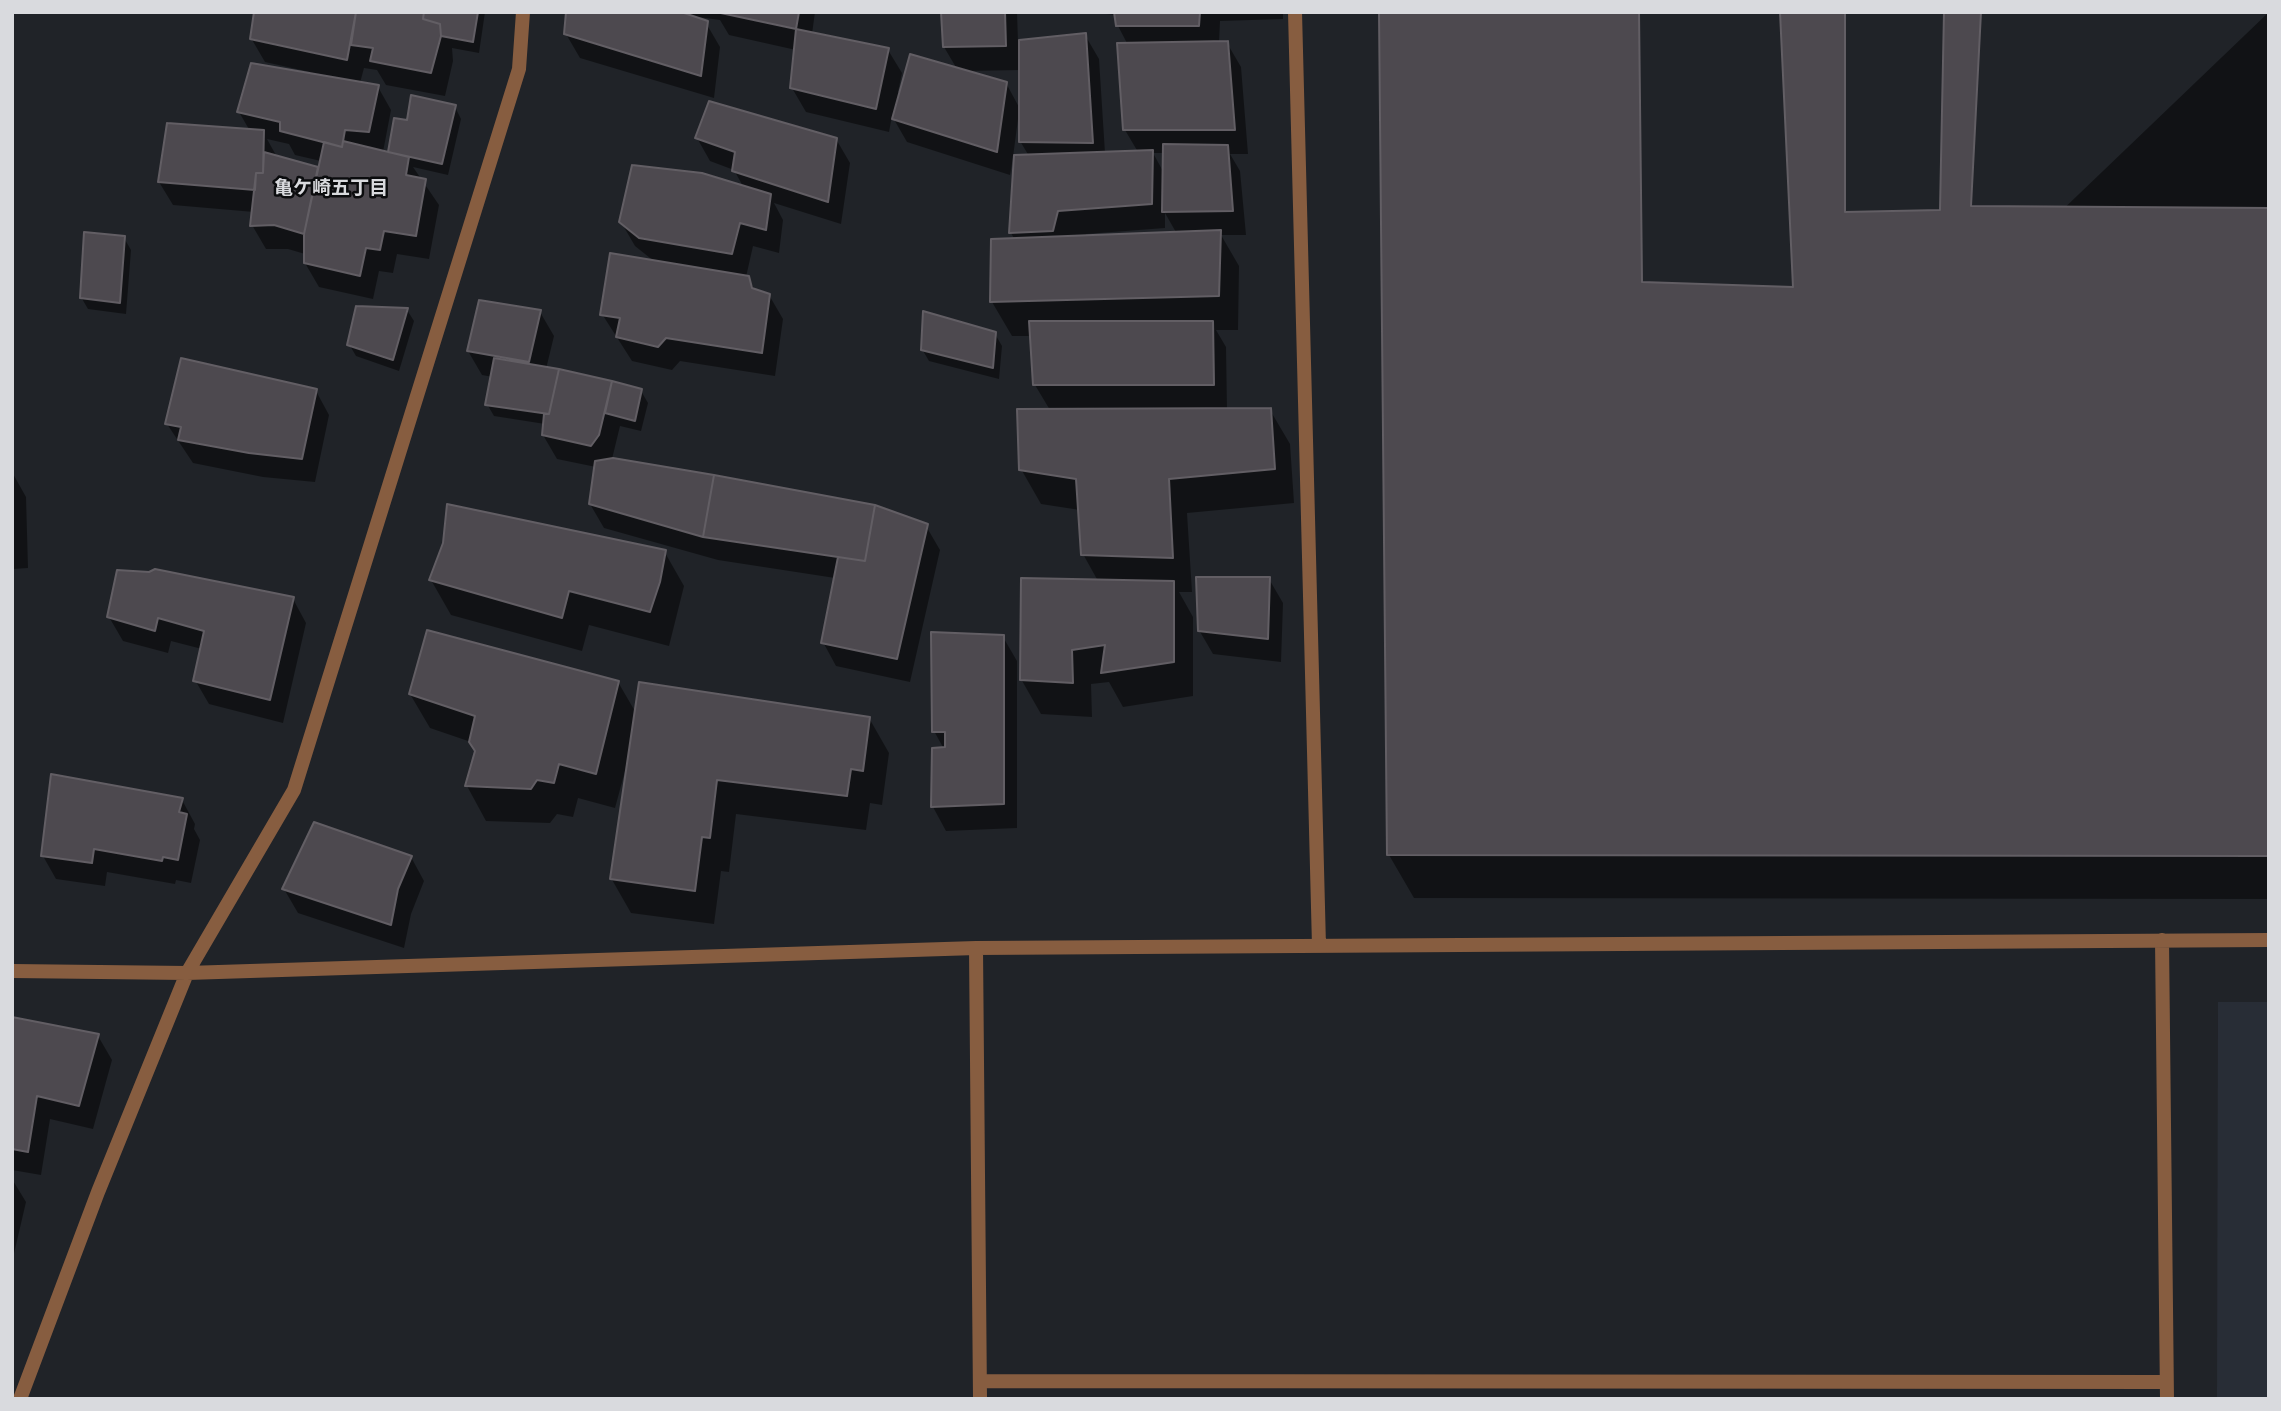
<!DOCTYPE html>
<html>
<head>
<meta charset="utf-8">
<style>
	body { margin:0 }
	#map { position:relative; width:2281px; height:1411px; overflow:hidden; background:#202328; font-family:Arial,sans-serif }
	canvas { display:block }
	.frame { position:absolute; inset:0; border:14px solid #d9dade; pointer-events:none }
</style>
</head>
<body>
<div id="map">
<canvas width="2281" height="1411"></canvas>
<div class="frame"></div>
</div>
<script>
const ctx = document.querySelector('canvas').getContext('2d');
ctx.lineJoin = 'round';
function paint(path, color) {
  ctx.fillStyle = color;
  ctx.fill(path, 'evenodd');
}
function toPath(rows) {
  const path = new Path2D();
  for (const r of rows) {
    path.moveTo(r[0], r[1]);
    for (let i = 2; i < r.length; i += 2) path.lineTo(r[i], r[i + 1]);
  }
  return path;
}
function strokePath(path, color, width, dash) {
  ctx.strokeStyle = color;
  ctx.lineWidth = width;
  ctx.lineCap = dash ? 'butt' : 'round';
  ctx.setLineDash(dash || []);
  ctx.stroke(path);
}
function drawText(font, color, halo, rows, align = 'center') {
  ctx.font = font + ' Arial,"Noto Sans JP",sans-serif';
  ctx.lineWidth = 5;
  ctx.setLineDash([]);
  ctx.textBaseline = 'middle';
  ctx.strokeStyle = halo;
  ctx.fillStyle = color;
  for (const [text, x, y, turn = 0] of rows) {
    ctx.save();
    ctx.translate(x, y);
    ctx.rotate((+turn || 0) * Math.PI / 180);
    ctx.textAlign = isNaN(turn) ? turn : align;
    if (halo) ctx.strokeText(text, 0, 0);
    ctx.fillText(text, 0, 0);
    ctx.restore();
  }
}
paint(toPath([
	[2218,1002,2269,1002,2269,1399,2217,1399]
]), '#282d36');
paint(toPath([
	[256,12,485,12,479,53,452,48,453,61,445,96,386,85,377,70,364,68,360,83,378,87,391,110,383,152,389,154,409,122,455,107,461,119,448,175,413,167,439,205,429,259,397,254,393,273,379,271,373,299,319,287,305,263,305,254,288,249,266,249,252,225,254,212,173,205,159,182,250,131,239,112,309,75,310,72,265,62,251,38],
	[267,139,289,144,295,155,321,161,319,169,277,157],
	[568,12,815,12,812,34,888,50,902,73,898,92,901,93,957,69,944,47,943,12,1017,12,1018,42,1085,35,1099,59,1105,153,1138,152,1125,130,1128,45,1118,26,1116,15,1087,12,1283,12,1283,19,1220,21,1219,43,1227,43,1241,67,1248,154,1230,154,1240,171,1246,235,1221,235,1239,266,1238,330,1216,330,1226,347,1227,410,1270,410,1290,444,1294,503,1187,513,1192,592,1179,592,1193,617,1193,696,1123,707,1109,682,1091,684,1092,717,1041,714,1021,679,1098,581,1083,554,1080,510,1041,504,1021,469,1050,410,1035,385,1032,336,1012,336,992,302,1015,240,1011,233,1015,159,1013,158,1010,175,907,142,892,116,889,132,806,112,792,88,796,50,729,35,720,20,683,15,706,23,720,47,714,98,580,58,566,34],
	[1021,70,1020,109,1006,83,965,71],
	[1018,119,1020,141,1029,156,1013,157],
	[1153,153,1164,153,1164,173],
	[1165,213,1177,234,1086,237,1086,234,1165,228],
	[2269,12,2269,899,1414,898,1389,855],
	[697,138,836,139,850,163,841,224,774,203,783,220,779,253,753,246,746,277,756,291,769,295,783,319,775,376,680,361,672,370,632,361,602,314,655,262,635,246,621,222,744,188,734,170,710,161],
	[124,238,131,250,126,314,88,309,81,297],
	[407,310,414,321,399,371,356,356,349,344],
	[540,312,554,336,546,369,641,391,648,403,641,431,620,426,612,459,926,526,940,550,910,682,836,666,823,642,835,578,718,560,604,528,590,504,596,467,557,459,543,435,545,424,494,416,487,404,493,377,482,375,468,351],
	[995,334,1002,346,999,379,929,361,922,349],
	[316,391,329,415,315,482,263,477,193,463,167,424],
	[12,472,26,497,28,568,13,569,12,574],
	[664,551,684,586,669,646,589,625,582,651,451,615,431,580],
	[1269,579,1283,603,1281,662,1213,654,1199,630],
	[293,599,306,623,283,723,209,704,195,680,202,649,171,641,168,653,123,641,109,617],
	[1003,637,1017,661,1017,828,946,831,933,807,944,749,934,731],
	[618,682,636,713,869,718,889,753,882,805,870,803,866,830,736,814,729,872,721,871,714,924,631,913,611,878,627,771,625,771,615,808,578,798,573,817,557,814,550,823,486,821,467,786,476,752,471,742,430,728,410,694],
	[182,800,195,824,194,829,200,840,191,883,176,880,175,884,107,872,105,886,56,879,43,856],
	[411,857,424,881,411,914,404,948,298,913,284,889],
	[12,1018,98,1036,112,1060,93,1129,50,1119,41,1175,12,1170],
	[12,1179,26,1202,12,1262]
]), '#0007');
const building = toPath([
	[254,12,356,12,347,60,250,39,254,12],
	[424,12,478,12,473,42,441,36,440,24,423,19,424,12],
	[424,12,423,19,440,24,441,36,431,73,370,61,373,48,351,45,356,12,424,12],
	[566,12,681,12,708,21,701,76,564,34,566,12],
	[716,12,799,12,796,29,716,12],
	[941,12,1005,12,1006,46,943,47,941,12],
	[1114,12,1200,12,1199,26,1116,26,1114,12],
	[1379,12,2269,12,2269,856,1387,855,1379,12],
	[1639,12,1780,12,1793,287,1642,282,1639,12],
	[1845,12,1944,12,1940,210,1845,212,1845,12],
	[1981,12,2269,12,2269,208,1971,206,1981,12],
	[796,29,889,48,876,109,790,88,796,29],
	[1086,33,1093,143,1019,142,1019,40,1086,33],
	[1228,41,1235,130,1123,130,1117,43,1228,41],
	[910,54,1007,82,997,152,892,119,910,54],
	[251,63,379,85,369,132,345,130,342,147,280,131,280,122,237,112,251,63],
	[411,95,456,105,442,164,388,152,394,118,407,120,411,95],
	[709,101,837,138,828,202,732,171,735,152,695,138,709,101],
	[167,123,264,130,263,173,256,173,255,190,158,182,167,123],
	[343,141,409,157,406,175,426,179,416,236,384,231,380,250,366,248,360,276,304,263,304,234,324,142,342,147,343,141],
	[1163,144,1228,145,1233,211,1162,212,1163,144],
	[1153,150,1152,204,1058,211,1053,231,1009,233,1014,155,1153,150],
	[264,152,318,167,304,234,274,225,250,226,256,173,263,173,264,152],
	[632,165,702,173,771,194,766,230,740,223,732,254,639,238,619,222,632,165],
	[1221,230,1219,296,990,302,991,239,1221,230],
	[84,232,125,236,120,303,80,298,84,232],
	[610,253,749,276,752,288,770,294,762,353,666,338,658,347,616,337,620,318,600,315,610,253],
	[479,300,541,310,529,362,467,351,479,300],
	[356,306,408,308,393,360,347,345,356,306],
	[923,311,996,332,993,368,921,350,923,311],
	[1029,321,1213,321,1214,385,1033,385,1029,321],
	[181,358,317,389,302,459,249,453,178,440,181,427,165,424,181,358],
	[494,358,559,369,549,414,485,405,494,358],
	[559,369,612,381,599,435,591,446,542,435,544,414,549,414,559,369],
	[612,381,642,389,635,421,605,413,612,381],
	[1271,408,1275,469,1169,479,1173,558,1081,555,1076,479,1019,470,1017,409,1271,408],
	[613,458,714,475,703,537,589,504,595,461,613,458],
	[714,475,875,505,865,561,703,537,714,475],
	[447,504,666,550,660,582,650,612,569,591,562,618,429,580,443,543,447,504],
	[875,505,928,524,897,659,821,643,838,557,865,561,875,505],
	[155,569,294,597,270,700,193,681,204,631,158,618,155,631,107,617,117,570,149,572,155,569],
	[1196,577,1270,577,1268,639,1198,631,1196,577],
	[1021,578,1174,581,1174,662,1101,673,1105,645,1072,650,1073,683,1020,680,1021,578],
	[427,630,619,681,596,774,559,764,554,783,537,780,531,789,465,786,475,751,469,742,475,716,409,694,427,630],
	[931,632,1004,635,1004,804,931,807,932,748,945,747,945,732,932,732,931,632],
	[639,682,870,717,863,771,851,769,847,796,717,780,710,838,702,837,695,891,610,879,639,682],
	[51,774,183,798,179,812,187,814,178,860,163,857,162,861,94,849,92,863,41,856,51,774],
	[314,822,412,856,398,889,391,925,282,889,314,822],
	[12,1017,99,1034,79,1106,37,1096,28,1152,12,1149,12,1017]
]);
paint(building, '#4d494f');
strokePath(building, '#625e64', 2);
strokePath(toPath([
	[1295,12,1319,946],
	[2162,940,2167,1399],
	[976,948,980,1399],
	[12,971,187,973,976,948,2269,940],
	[980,1381,2166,1382],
	[20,1399,98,1192,187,973,294,790,519,69,523,12]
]), '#875d40', 14);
drawText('bold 19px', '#d9dade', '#0b0c0e', [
	["亀ケ崎五丁目",331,189]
]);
</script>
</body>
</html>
